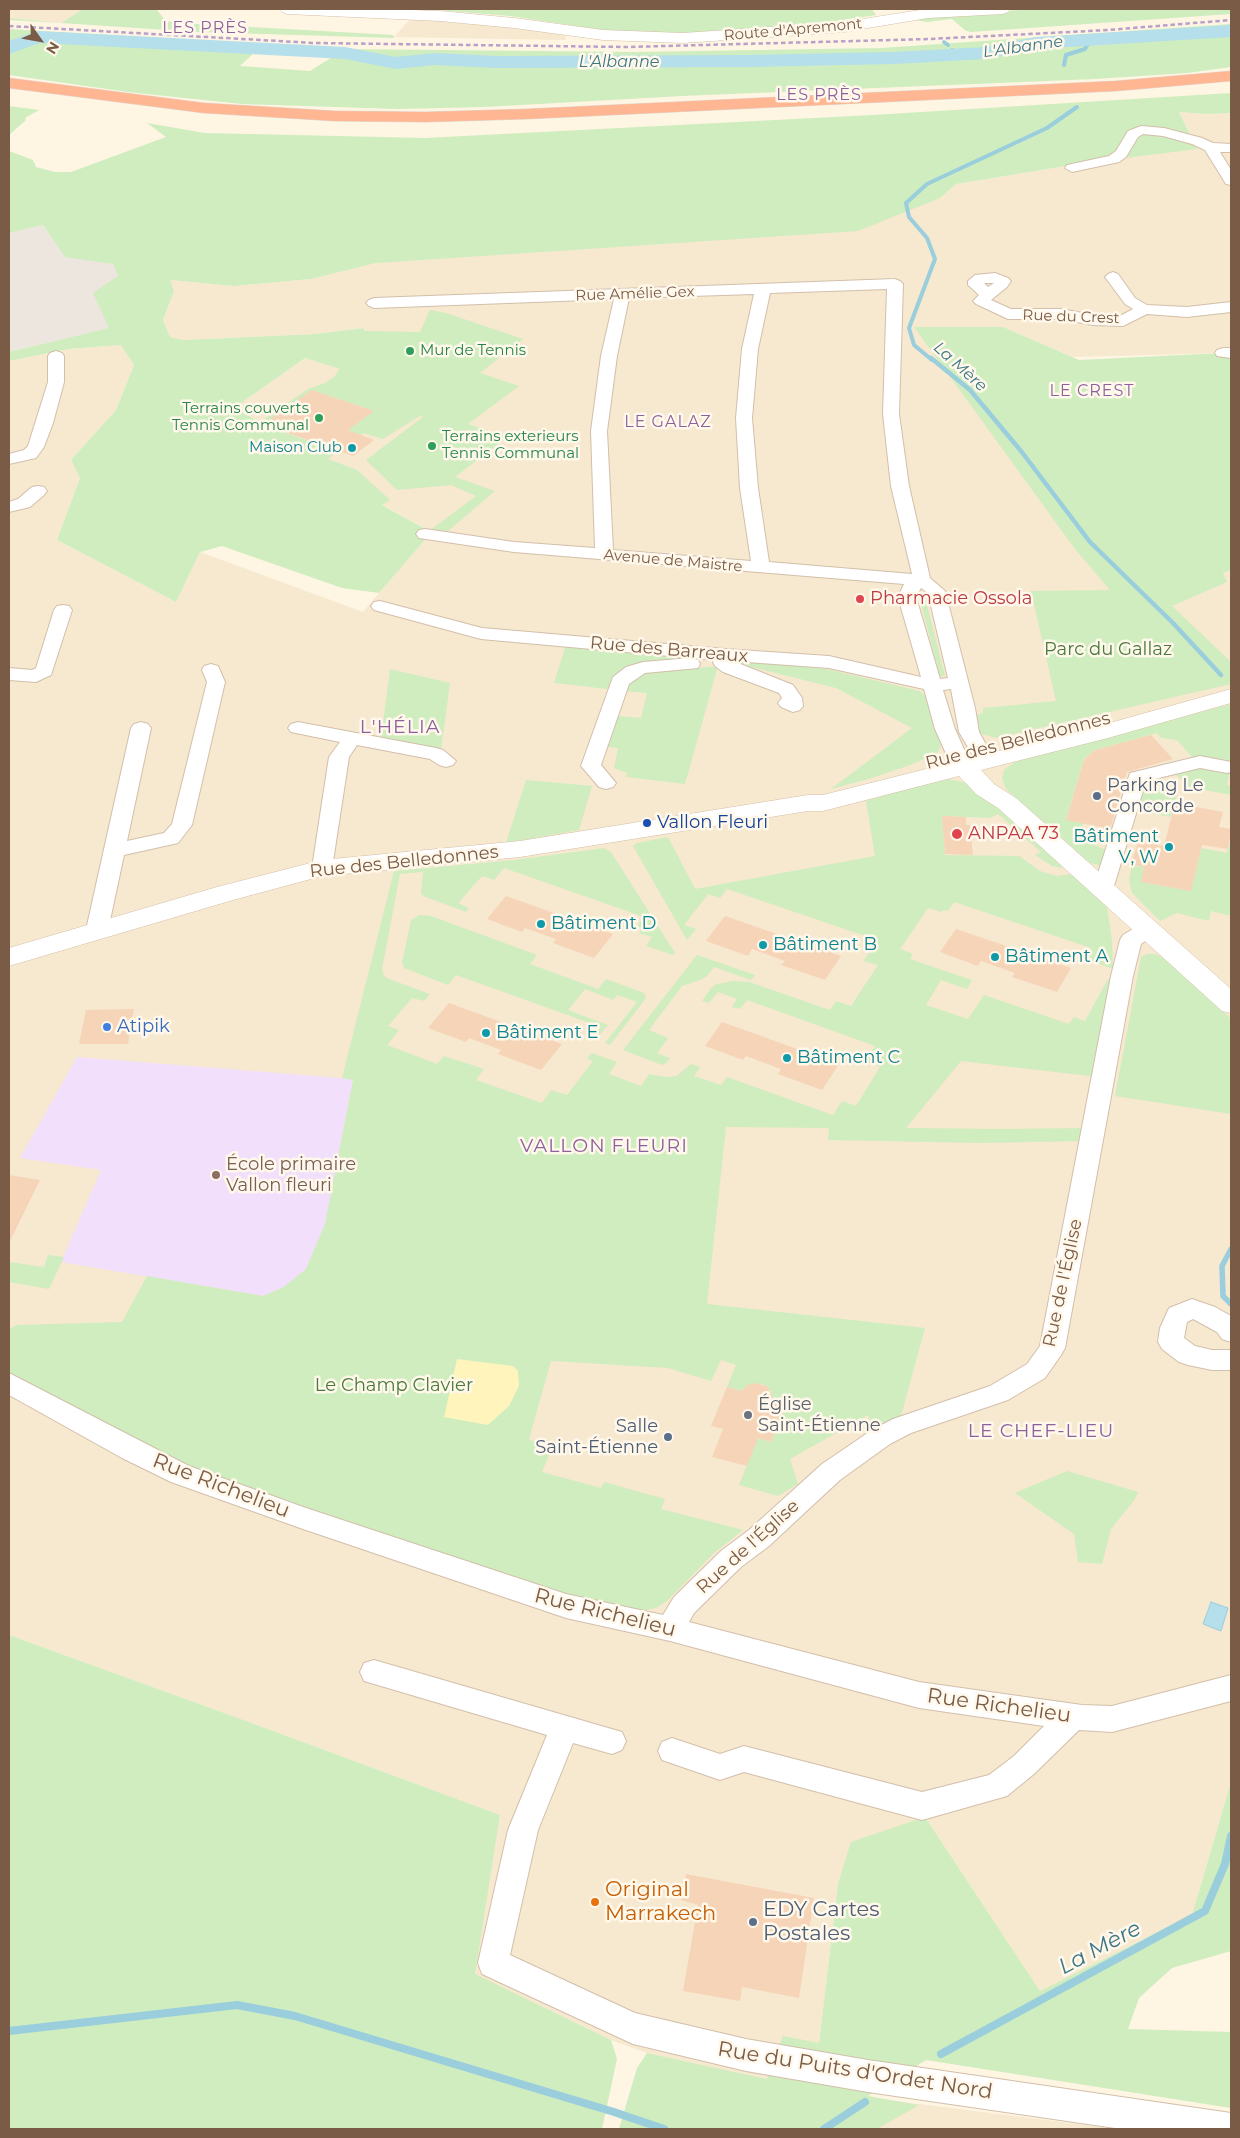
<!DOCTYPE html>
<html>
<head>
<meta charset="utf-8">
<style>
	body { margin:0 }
	#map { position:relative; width:1240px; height:2138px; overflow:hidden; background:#fef5e2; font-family:Montserrat,sans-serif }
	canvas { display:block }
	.frame { position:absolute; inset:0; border:10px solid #795b46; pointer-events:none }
	.north { position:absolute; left:15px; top:15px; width:50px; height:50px; -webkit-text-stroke:4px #fff8eb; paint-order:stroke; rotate:122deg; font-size:14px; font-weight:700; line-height:20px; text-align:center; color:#795b46 }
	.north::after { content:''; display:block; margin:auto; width:18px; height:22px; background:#795b46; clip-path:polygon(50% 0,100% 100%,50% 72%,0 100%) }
</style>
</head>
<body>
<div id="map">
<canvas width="1240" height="2138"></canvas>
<div class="frame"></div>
<div class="north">N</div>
</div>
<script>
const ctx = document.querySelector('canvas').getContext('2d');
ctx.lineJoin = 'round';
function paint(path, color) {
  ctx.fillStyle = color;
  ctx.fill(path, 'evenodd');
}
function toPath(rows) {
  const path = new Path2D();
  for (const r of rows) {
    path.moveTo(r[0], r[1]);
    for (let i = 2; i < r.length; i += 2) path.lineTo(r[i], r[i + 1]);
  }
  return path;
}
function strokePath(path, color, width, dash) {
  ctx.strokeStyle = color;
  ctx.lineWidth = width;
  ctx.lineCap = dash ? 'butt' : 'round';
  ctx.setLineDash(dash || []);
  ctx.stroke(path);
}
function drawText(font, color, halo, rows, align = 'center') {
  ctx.font = font + ' Montserrat,sans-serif';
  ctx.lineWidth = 5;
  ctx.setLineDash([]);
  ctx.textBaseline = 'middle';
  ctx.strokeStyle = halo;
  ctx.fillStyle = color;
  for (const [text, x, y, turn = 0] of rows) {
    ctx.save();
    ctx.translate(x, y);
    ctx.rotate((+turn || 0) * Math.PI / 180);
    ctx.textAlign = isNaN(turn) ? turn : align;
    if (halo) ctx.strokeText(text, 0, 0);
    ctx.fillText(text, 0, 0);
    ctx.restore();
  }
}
paint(toPath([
	[11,9,83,9,61,23,9,18,9,10],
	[411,18,564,32,566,40,394,37],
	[1179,112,1206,114,1231,113,1231,359,1223,353,1072,357,1003,327,914,327,1226,582,1223,573,1231,570,1231,1782,1192,1915,1040,1991,925,1817,838,1884,819,2043,767,2079,647,2053,611,2040,474,1974,500,1815,238,1718,9,1635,9,361,69,349,121,345,134,365,116,410,71,460,80,478,57,540,176,602,200,552,363,612,431,532,330,475,258,426,260,422,234,408,305,358,340,369,369,338,363,328,316,334,183,340,170,337,163,320,174,291,169,280,234,286,311,279,376,263,940,198,956,184,1084,163,1197,148],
	[895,2101,1118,2129,852,2129]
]), '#f7e8d0');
paint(toPath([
	[43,225,65,256,113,264,118,276,110,328,9,352,9,233]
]), '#ede6de');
paint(toPath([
	[77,1057,353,1079,325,1224,306,1269,284,1287,263,1296,61,1262,101,1170,20,1158]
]), '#f2dffb');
paint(toPath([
	[83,9,156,9,166,21,180,23,393,35,394,38,198,32,61,23,9,20,9,18,61,23],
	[425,9,872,9,876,15,836,21,684,35,622,33,510,16],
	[1055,9,1231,9,1231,14,971,32,966,31,952,19,927,22,915,20,924,16,995,11],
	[1231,24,1231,67,1187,73,1095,79,682,96,485,107,398,109,242,104,128,92,9,75,9,29,343,49,636,52,881,48],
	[255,52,333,56,334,56,310,71,240,66],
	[1231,93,1231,113,1206,114,1179,112,1197,149,1084,163,956,184,940,198,858,231,376,263,311,279,234,286,170,280,174,291,163,320,170,337,183,340,316,334,363,328,365,331,420,332,430,310,446,313,523,339,480,373,519,386,468,424,507,437,455,477,495,491,442,536,429,535,379,593,342,588,222,546,200,552,176,602,57,540,80,478,71,460,116,410,134,365,121,345,69,349,9,361,9,352,109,328,93,293,118,276,113,264,65,257,43,225,9,233,9,151,33,160,36,167,55,172,71,172,166,137,147,123,205,133,425,138,873,115],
	[305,358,340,369,334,377,325,383,308,389,260,422,234,408],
	[312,390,373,411,329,444,341,448,363,433,383,439,420,416,423,417,366,460,397,490,451,485,476,496,429,531,382,505,390,500,357,470,328,459,338,451,264,425],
	[9,106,39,110,25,118,26,120,9,135],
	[914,327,1003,327,1079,360,1223,353,1231,359,1231,570,1223,573,1227,582,1172,606,1231,662,1231,684,996,738,978,733,972,716,983,713,983,708,1056,701,1031,591,1110,590,1075,549],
	[918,593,924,593,945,676,940,676],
	[566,645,711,658,653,662,616,677,607,689,554,683],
	[744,660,826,669,920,691,928,699,941,742,940,748,937,753,929,757,910,765,872,778,831,789,912,728,836,688,739,664,739,661],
	[718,666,685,784,626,777,627,773,614,768,618,748,607,747,617,716,641,718,647,693,622,691,627,684,646,673],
	[390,669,450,683,441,750,381,739],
	[1231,704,1231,763,1201,757,1192,757,1177,740,1161,738,1157,733,1095,750,1084,759,1066,819,1083,823,1082,832,1085,838,1089,842,1107,851,1102,866,1090,863,1006,789,1002,779,1004,770,1015,762],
	[1199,768,1230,772,1227,785,1231,786,1231,795,1189,787,1175,774],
	[948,779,966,783,977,789,1064,866,1062,868,1052,866,1035,855,1041,852,998,814,990,818,942,816,945,855,1019,856,1040,871,1057,876,1072,874,1107,907,1112,941,1113,969,1086,959,1091,948,954,902,948,911,943,910,942,912,928,908,900,949,913,954,910,959,972,980,967,989,941,980,926,1005,968,1019,984,995,1069,1024,1074,1017,1085,1021,1108,979,1113,986,1098,1077,961,1061,906,1128,1001,1129,1091,1128,1088,1141,980,1143,828,1140,829,1128,726,1127,707,1304,925,1328,901,1416,875,1432,868,1415,790,1459,798,1484,778,1496,739,1485,758,1438,771,1442,786,1405,772,1400,771,1392,767,1386,762,1384,749,1384,741,1391,727,1387,736,1365,721,1360,711,1381,668,1368,551,1361,529,1439,551,1450,542,1472,601,1488,604,1482,665,1499,661,1509,743,1530,713,1554,667,1601,656,1608,641,1611,571,1596,204,1474,115,1433,9,1374,9,1329,17,1325,122,1322,147,1276,263,1296,284,1287,306,1269,325,1224,353,1080,342,1078,394,871,514,860,604,848,611,852,675,953,673,955,646,946,652,937,639,933,642,928,637,926,644,917,504,868,494,880,482,876,458,903,469,908,466,912,423,896,421,893,423,872,400,874,382,969,384,976,389,979,430,994,424,1001,412,998,388,1026,399,1030,387,1045,437,1064,444,1056,484,1069,476,1080,542,1103,551,1090,567,1095,593,1061,587,1059,592,1053,617,1062,609,1074,641,1086,649,1074,667,1077,677,1076,691,1064,700,1067,694,1076,721,1085,727,1077,833,1115,842,1101,856,1106,880,1067,866,1061,875,1046,747,1000,740,1009,732,1007,737,999,718,992,709,1003,702,1001,711,988,717,984,733,981,749,982,830,1010,836,1001,851,1006,878,965,863,961,870,952,863,950,864,947,871,938,727,889,720,898,708,894,684,925,696,929,687,940,633,846,637,843,668,837,695,889,875,856,866,801,923,784],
	[526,780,592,786,579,830,506,843],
	[1155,788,1178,791,1171,817,1139,811,1143,791,1154,793],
	[1229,845,1231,845,1231,916,1211,911,1209,921,1177,913,1160,921,1132,893,1129,880,1132,865,1144,867,1142,882,1191,891,1201,848,1227,853],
	[419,915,431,916,537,955,530,964,598,989,606,979,644,993,646,998,610,1045,605,1043,637,1002,617,995,613,1000,585,989,568,1010,608,1025,595,1040,592,1038,601,1027,456,975,448,985,404,968,402,963,411,920],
	[1147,954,1156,954,1166,960,1231,1019,1231,1114,1115,1096,1141,957],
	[697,955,755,975,751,980,714,967,707,976,700,980,682,986,649,1030,668,1038,657,1053,670,1058,666,1063,662,1065,623,1050],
	[48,1255,64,1257,49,1289,9,1282,9,1262,44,1267],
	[1067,1471,1138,1492,1135,1499,1111,1529,1102,1564,1078,1562,1074,1534,1015,1493],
	[9,1635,238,1718,500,1815,475,1974,611,2040,617,2059,602,2129,9,2129],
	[1231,1782,1231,1951,1172,1968,1139,1998,1128,2029,1231,2032,1231,2108,926,2060,868,2096,919,2105,877,2129,619,2129,637,2068,647,2053,767,2079,783,2036,819,2043,838,1884,851,1842,925,1817,1040,1991,1192,1915]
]), '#cfedbf');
paint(toPath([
	[457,1359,513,1366,518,1371,519,1386,509,1406,488,1425,444,1417]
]), '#fff4bc');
const water = toPath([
	[1211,1602,1228,1608,1221,1631,1203,1624,1211,1602]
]);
paint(water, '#b5dfea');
strokePath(water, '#9acedd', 1);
strokePath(toPath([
	[944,42,948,45],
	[952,50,955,55],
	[1064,65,1066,55,1085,49,1090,40],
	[932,360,914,345,909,328,935,259,927,238,909,217,906,203,927,184,1047,128,1077,107]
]), '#9acedd', 4);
strokePath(toPath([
	[931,358,970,390,1021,451,1090,542,1173,623,1221,675]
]), '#9acedd', 4.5);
strokePath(toPath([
	[1231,1249,1222,1266,1223,1296,1231,1304]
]), '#9acedd', 5.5);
strokePath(toPath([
	[9,2031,237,2005,295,2016,614,2112,664,2129],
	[941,2054,1205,1911,1225,1864,1231,1836],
	[824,2129,865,2102]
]), '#9acedd', 8);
paint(toPath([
	[1231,25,1231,37,1036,49,986,59,894,64,748,67,497,68,435,65,396,69,345,59,40,43,9,54,9,41,38,31,345,47,396,57,435,53,497,56,748,55,894,52,986,47,1036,37,1231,25]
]), '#b5dfea');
paint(toPath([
	[312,390,374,411,348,430,374,440,353,456,263,424],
	[1151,735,1173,759,1127,772,1110,829,1066,820,1084,760,1095,750],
	[1175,803,1223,812,1219,827,1231,829,1228,849,1202,845,1191,891,1141,882,1144,867,1131,864,1138,842,1164,846],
	[942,816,966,817,966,825,970,825,973,855,945,854],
	[506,896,613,934,594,958,553,943,556,939,525,928,522,932,487,919],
	[725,916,841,956,825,980,781,965,785,961,752,949,748,956,706,941],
	[956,929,1071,968,1057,992,1012,977,1015,973,981,961,978,966,940,952],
	[449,1003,562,1044,541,1070,498,1054,501,1050,469,1038,466,1042,428,1028],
	[134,1009,128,1044,79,1044,86,1010],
	[722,1022,839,1064,822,1090,778,1074,781,1069,746,1056,743,1060,705,1046],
	[9,1175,40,1180,9,1243],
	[755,1383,767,1386,775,1401,786,1404,771,1442,758,1438,747,1466,712,1457,723,1429,711,1426,727,1387,741,1391,749,1384],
	[686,1874,814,1898,799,1998,742,1987,740,2001,683,1991,698,1905,681,1900]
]), '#f6d4b7');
const street = toPath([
	[1141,126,1164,128,1202,138,1213,143,1231,144,1231,152,1220,152,1231,170,1231,185,1226,184,1205,150,1192,144,1163,136,1143,134,1138,137,1126,157,1119,162,1072,172,1065,168,1067,165,1109,156,1116,151,1128,131,1141,126],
	[1113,272,1118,274,1135,298,1147,305,1187,307,1231,302,1231,312,1187,317,1147,314,1123,326,1093,325,1061,319,1008,319,976,304,973,301,979,295,968,285,968,281,975,275,995,273,1008,278,1011,281,1007,287,991,300,1011,309,1061,309,1093,315,1120,316,1133,309,1125,304,1105,277,1108,274,1113,272],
	[984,283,994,283,988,287,984,283],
	[895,279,900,281,903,284,899,414,909,486,930,578,945,591,975,708,979,732,989,750,986,754,979,756,972,754,959,732,951,689,943,690,955,729,967,756,964,760,957,762,950,760,947,756,935,729,924,689,829,668,733,661,793,685,802,698,803,706,800,710,793,712,781,707,778,703,782,698,779,693,723,672,715,666,713,662,714,660,481,639,374,610,371,606,374,602,380,601,482,628,725,649,829,656,921,677,898,597,904,584,514,552,419,538,416,534,419,530,425,529,514,542,595,548,591,431,601,356,614,299,374,308,369,306,366,303,369,300,374,298,895,279],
	[887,289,883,414,891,486,912,574,769,562,758,488,752,418,758,349,770,293,887,289],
	[754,294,742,349,736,418,740,488,751,561,613,550,607,431,617,356,629,298,754,294],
	[921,588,928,593,948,678,940,679,916,597,921,588],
	[1223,348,1231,348,1231,358,1217,356,1215,353,1217,350,1223,348],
	[56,351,62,353,64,356,64,382,53,423,44,447,36,458,9,464,9,454,24,450,28,446,48,382,48,356,50,353,56,351],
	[38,486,44,487,47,491,44,495,30,507,9,512,9,502,18,499,32,487,38,486],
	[63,605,69,606,72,610,51,675,36,682,9,680,9,668,32,670,36,668,54,610,57,606,63,605],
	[691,658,698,660,700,664,698,668,645,673,629,684,601,765,616,783,613,787,606,789,599,787,581,766,613,677,626,667,643,662,691,658],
	[211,664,218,666,225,682,192,825,178,843,124,855,108,930,104,935,97,937,90,935,86,930,131,728,134,724,141,722,148,724,151,728,127,841,164,833,172,824,207,682,202,670,204,666,211,664],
	[298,722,436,748,443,750,456,761,453,765,446,767,439,765,430,759,357,745,349,757,332,868,329,873,322,875,315,873,312,868,329,757,340,742,291,732,288,728,291,724,298,722],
	[1200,756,1231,762,1231,772,1227,773,1200,768,1146,781,1113,889,1110,894,1103,896,1096,894,1093,889,1130,773,1200,756],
	[1148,922,1155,924,1159,929,1155,934,1141,944,1133,976,1065,1348,1061,1355,1045,1378,1008,1400,911,1433,890,1444,840,1480,769,1546,741,1567,694,1613,689,1622,919,1682,1082,1705,1112,1706,1231,1675,1231,1701,1112,1732,1079,1730,1034,1774,1007,1796,922,1820,744,1772,720,1780,662,1760,658,1751,662,1742,672,1738,720,1754,744,1746,922,1792,989,1775,1014,1756,1044,1726,919,1708,670,1641,566,1618,303,1529,171,1482,122,1458,9,1395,9,1373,189,1466,306,1508,566,1594,663,1615,674,1597,721,1551,749,1530,822,1464,872,1430,893,1419,990,1386,1027,1364,1040,1346,1111,976,1120,940,1123,935,1141,924,1148,922],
	[1192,1299,1215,1307,1231,1316,1231,1342,1222,1339,1217,1332,1193,1319,1187,1322,1184,1338,1195,1346,1212,1350,1231,1350,1231,1370,1212,1370,1188,1365,1179,1362,1162,1349,1158,1342,1160,1328,1169,1308,1192,1299],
	[374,1660,622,1732,626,1741,622,1750,612,1754,573,1743,538,1830,510,1955,635,2013,746,2039,868,2060,1231,2113,1231,2129,1122,2129,868,2092,746,2071,633,2044,482,1974,478,1963,508,1830,547,1735,364,1681,360,1672,364,1663,374,1660]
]);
const secondary = toPath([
	[279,9,382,9,440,11,514,18,603,30,683,33,844,22,926,9,1011,9,1008,12,1003,14,928,18,844,32,683,43,603,40,514,28,440,21,287,14,282,12,279,9],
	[1231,689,1231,703,1108,738,981,770,994,784,1016,798,1231,989,1231,1013,1222,1011,998,808,976,794,959,776,823,811,808,811,520,857,322,876,233,900,9,966,9,948,217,887,322,860,520,841,808,795,823,795,950,763,945,756,949,751,957,749,965,751,971,758,1092,728,1231,689]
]);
const highway = toPath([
	[1231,71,1231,81,1116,91,527,119,426,122,335,121,204,113,9,88,9,78,204,103,335,111,426,112,527,109,1116,81,1231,71]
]);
strokePath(street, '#d3bfaa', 2);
strokePath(secondary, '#d6bfa7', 1);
strokePath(highway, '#dfd8d3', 1);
paint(street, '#fff');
paint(secondary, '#fff');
paint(highway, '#feb693');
strokePath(toPath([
	[9,26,314,43,627,47,930,39,1108,30,1231,20]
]), '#b9a0c9', 2.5, [4.5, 3]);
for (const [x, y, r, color] of [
	[410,351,5,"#2e9e5b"],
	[319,418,5,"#2e9e5b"],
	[432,446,5,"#2e9e5b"],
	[352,448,5,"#0f9aa8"],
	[860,599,5,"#e0444e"],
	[1097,796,5,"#5c6f8a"],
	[647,823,5,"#1a4fb4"],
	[957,834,6,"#e0444e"],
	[1169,847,5,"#0f9aa8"],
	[541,924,5,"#0f9aa8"],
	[763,945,5,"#0f9aa8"],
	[995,957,5,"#0f9aa8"],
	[107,1027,5,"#3f7fe0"],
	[486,1033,5,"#0f9aa8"],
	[787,1058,5,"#0f9aa8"],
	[216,1175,5,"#8d6e63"],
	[748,1415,5,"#6b7280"],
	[668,1437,5,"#5c6f8a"],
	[595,1902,5,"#e8710a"],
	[753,1922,5,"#5c6f8a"]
]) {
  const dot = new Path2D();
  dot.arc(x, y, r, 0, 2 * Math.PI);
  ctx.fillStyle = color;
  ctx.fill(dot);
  strokePath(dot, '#fff8eb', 2);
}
drawText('15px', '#795b46', '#fff8eb', [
	["Route d'Apremont",793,30,-5],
	["Rue Amélie Gex",635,294,-2],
	["Rue du Crest",1071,317,2],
	["Avenue de Maistre",673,561,5]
]);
drawText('15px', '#27864d', '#fff8eb', [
	["Mur de Tennis",420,351],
	["Terrains couverts",309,409,"right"],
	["Tennis Communal",309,426,"right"],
	["Terrains exterieurs",442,437],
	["Tennis Communal",442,454]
], 'left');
drawText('15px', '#0d838f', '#fff8eb', [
	["Maison Club",342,448]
], 'right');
ctx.letterSpacing = '1px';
drawText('16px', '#8d619d', '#fff8eb', [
	["LES PRÈS",205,28],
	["LES PRÈS",819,95],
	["LE CREST",1092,391],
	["LE GALAZ",668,422]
]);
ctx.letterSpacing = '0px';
drawText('italic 16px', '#3b7687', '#fff8eb', [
	["L'Albanne",1023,47,-8],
	["L'Albanne",619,62],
	["La Mère",960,367,42]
]);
drawText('18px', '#be3a42', '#fff8eb', [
	["Pharmacie Ossola",870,599],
	["ANPAA 73",968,834]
], 'left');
drawText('18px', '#795b46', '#fff8eb', [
	["Rue des Barreaux",669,650,5],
	["Rue des Belledonnes",1018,741,-14],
	["Rue des Belledonnes",404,862,-6],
	["Rue de l'Église",1063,1283,-78],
	["Rue de l'Église",748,1547,-42]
]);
drawText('18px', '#497a3b', '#fff8eb', [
	["Parc du Gallaz",1108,650],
	["Le Champ Clavier",394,1386]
]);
drawText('18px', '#4e5e75', '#fff8eb', [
	["Parking Le",1107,786],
	["Concorde",1107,807],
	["Salle",658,1427,"right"],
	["Saint-Étienne",658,1448,"right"]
], 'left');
drawText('18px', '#164399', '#fff8eb', [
	["Vallon Fleuri",657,823]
], 'left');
drawText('18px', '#0d838f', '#fff8eb', [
	["Bâtiment",1159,837,"right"],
	["V, W",1159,858,"right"],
	["Bâtiment D",551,924],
	["Bâtiment B",773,945],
	["Bâtiment A",1005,957],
	["Bâtiment E",496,1033],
	["Bâtiment C",797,1058]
], 'left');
drawText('18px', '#366cbe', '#fff8eb', [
	["Atipik",117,1027]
], 'left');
drawText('18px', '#785e54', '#fff8eb', [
	["École primaire",226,1165],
	["Vallon fleuri",226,1186]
], 'left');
drawText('18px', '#5b616d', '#fff8eb', [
	["Église",758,1405],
	["Saint-Étienne",758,1426]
], 'left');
ctx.letterSpacing = '1px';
drawText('19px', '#8d619d', '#fff8eb', [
	["L'HÉLIA",400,727],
	["VALLON FLEURI",604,1146],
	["LE CHEF-LIEU",1041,1431]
]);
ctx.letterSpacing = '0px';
drawText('21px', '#795b46', '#fff8eb', [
	["Rue Richelieu",221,1486,21],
	["Rue Richelieu",605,1613,14],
	["Rue Richelieu",999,1706,8],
	["Rue du Puits d'Ordet Nord",855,2071,9]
]);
drawText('21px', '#c56008', '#fff8eb', [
	["Original",605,1890],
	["Marrakech",605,1914]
], 'left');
drawText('21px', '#4e5e75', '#fff8eb', [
	["EDY Cartes",763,1910],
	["Postales",763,1934]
], 'left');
drawText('italic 22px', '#3b7687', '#fff8eb', [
	["La Mère",1100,1948,-28]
]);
</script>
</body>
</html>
